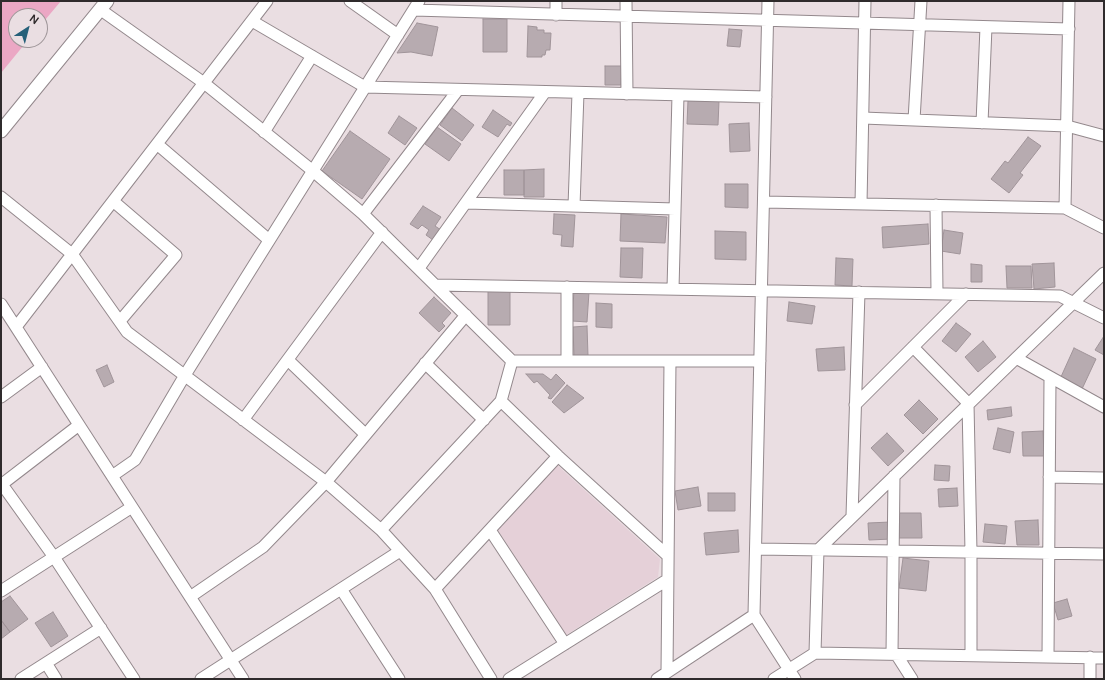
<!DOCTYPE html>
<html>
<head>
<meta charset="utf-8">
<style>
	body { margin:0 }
	#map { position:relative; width:1105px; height:680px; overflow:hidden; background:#eadee2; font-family:"DM Sans",sans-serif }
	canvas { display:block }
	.frame { position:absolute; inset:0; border:2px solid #2f2b2c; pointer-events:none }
	.north { position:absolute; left:8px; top:8px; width:40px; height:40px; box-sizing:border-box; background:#eadee2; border:1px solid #9f9699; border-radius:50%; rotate:36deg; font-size:11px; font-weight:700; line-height:16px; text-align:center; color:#2f2b2c }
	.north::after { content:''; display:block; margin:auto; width:14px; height:18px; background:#266079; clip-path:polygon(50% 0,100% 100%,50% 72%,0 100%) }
</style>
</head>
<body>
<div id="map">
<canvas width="1105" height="680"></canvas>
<div class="frame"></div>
<div class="north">N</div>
</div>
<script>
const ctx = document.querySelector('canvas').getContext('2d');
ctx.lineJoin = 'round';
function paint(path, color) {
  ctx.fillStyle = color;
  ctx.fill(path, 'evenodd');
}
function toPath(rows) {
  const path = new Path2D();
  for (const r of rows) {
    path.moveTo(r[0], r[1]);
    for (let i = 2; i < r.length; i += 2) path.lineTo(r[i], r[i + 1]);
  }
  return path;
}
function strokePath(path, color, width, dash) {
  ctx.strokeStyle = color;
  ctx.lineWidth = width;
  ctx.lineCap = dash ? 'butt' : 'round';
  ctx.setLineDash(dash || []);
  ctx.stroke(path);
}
paint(toPath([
	[557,465,660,559,658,577,566,635,498,530]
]), '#e5d0d8');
paint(toPath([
	[1,1,61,1,40,26,40,16,16,16,16,40,28,40,1,73]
]), '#eba7c4');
const building = toPath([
	[483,19,507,19,507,52,483,52,483,19],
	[417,23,438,27,432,56,411,52,397,53,417,23],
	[528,26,537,27,537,30,544,30,544,33,551,33,550,50,546,50,545,55,542,55,542,57,527,57,528,26],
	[729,29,742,30,740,47,727,46,729,29],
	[605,66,622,66,621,85,605,85,605,66],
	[688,100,719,101,718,125,687,124,688,100],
	[452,108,474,125,462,141,440,125,452,108],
	[493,110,512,123,510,126,507,124,498,137,482,127,493,110],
	[399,116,417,128,405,145,388,133,399,116],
	[749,123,750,151,730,152,729,124,749,123],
	[437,127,461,144,449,161,425,144,437,127],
	[350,131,390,159,362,199,322,171,350,131],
	[1028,137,1041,146,1020,173,1023,175,1009,193,991,179,1005,161,1008,163,1028,137],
	[544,169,544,197,524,197,524,170,544,169],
	[504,170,524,170,524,195,504,195,504,170],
	[725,184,748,184,748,208,725,207,725,184],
	[423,206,441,217,435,226,441,230,433,240,426,235,429,230,422,225,418,229,410,224,423,206],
	[554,214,575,215,573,247,561,246,562,235,553,234,554,214],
	[621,214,667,217,665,243,620,241,621,214],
	[928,224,929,244,883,248,882,227,928,224],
	[944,230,963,233,960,254,941,251,944,230],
	[715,231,746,232,746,260,715,259,715,231],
	[621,248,643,248,642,278,620,277,621,248],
	[836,258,853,259,852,286,835,285,836,258],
	[1054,263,1055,287,1034,289,1032,264,1054,263],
	[971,264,982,265,982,282,971,282,971,264],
	[1006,266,1031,266,1032,288,1007,288,1006,266],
	[488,288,510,288,510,325,488,325,488,288],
	[574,291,589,292,587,322,572,321,574,291],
	[434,297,451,313,442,323,445,326,439,332,419,313,434,297],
	[789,302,815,306,812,324,787,321,789,302],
	[596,303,612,304,612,328,596,327,596,303],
	[956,323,971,334,956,352,942,341,956,323],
	[587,326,588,356,574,356,573,327,587,326],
	[1104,336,1104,355,1095,350,1104,336],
	[983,341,996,357,978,372,965,357,983,341],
	[844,347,845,370,818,371,816,349,844,347],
	[1074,348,1096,359,1082,389,1060,379,1074,348],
	[107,365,114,382,104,387,96,370,107,365],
	[526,374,543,374,551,380,556,374,565,383,551,399,548,398,550,395,537,381,534,383,526,374],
	[567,385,584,398,564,413,552,402,567,385],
	[919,400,938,419,923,434,904,415,919,400],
	[1011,407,1012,416,988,420,987,410,1011,407],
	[998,428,1014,432,1010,453,993,449,998,428],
	[1043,431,1044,456,1023,456,1022,432,1043,431],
	[887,433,904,451,888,466,871,448,887,433],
	[935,465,950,466,949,481,934,480,935,465],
	[698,487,701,506,678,510,675,491,698,487],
	[957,488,958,506,939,507,938,489,957,488],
	[708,493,735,493,735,511,708,511,708,493],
	[899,513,921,513,922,538,899,538,899,513],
	[1038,520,1039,545,1017,545,1015,521,1038,520],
	[891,522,892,539,869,540,868,523,891,522],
	[985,524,1007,526,1005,544,983,542,985,524],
	[738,530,739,552,706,555,704,533,738,530],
	[903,558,929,561,926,591,899,588,903,558],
	[10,596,28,619,10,632,1,620,1,602,10,596],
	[1067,599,1072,616,1058,620,1053,603,1067,599],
	[53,612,68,636,51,647,35,623,53,612],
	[1,620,10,632,1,639,1,620]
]);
paint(building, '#b7abb0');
strokePath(building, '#a09499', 1);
const minor = toPath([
	[350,1,398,35],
	[626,1,627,94],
	[768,1,754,615,795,679],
	[101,10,204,83,313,171,363,214,512,361,760,361],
	[414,10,1069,29],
	[556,15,556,1],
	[252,21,365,87,766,97],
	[863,118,1067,126,1104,136],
	[914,120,921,1],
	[982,123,986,27],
	[264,132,312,56],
	[157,144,269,240],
	[1,197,72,254,127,332,326,482,381,530,435,589,491,679],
	[113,201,176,255,120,321],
	[764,202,1065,208,1104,228],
	[467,203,675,209],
	[861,204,865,1],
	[936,205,937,293],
	[574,206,578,93],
	[1065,208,1069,1],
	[363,214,458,90],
	[419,268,545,92],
	[436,285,1060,296,1104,318],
	[673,289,678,95],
	[1,304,243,679],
	[16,327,267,1],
	[913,347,968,403,971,552,971,655],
	[1016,358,1104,407],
	[288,360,365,434],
	[567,361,567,287],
	[425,363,484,420],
	[1,397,42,367],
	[501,401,558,456,668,556],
	[855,405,966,294],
	[243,420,382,232],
	[112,476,135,460,185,375,419,1],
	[1049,477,1104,478],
	[1,483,54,557,134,679],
	[1,485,79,425],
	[852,516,859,292],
	[381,530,501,401,512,361],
	[490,530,565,644],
	[756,549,1104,554],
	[341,589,399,679],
	[435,589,558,456],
	[1,591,132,507],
	[190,597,263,547,326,482,466,315],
	[815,653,818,550,1104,273],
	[892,654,894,476],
	[896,654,912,679],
	[1048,657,1050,378],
	[46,663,56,679],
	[667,672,670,361],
	[21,679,101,628],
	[201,679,400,551],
	[509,679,667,580],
	[657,679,754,615],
	[774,679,815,653,1104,658],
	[1090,679,1090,657]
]);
const major = toPath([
	[1,131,107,1]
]);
strokePath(minor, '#93888c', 13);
strokePath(major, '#93888c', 15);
strokePath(minor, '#fff', 11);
strokePath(major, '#fff', 13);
</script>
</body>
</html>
